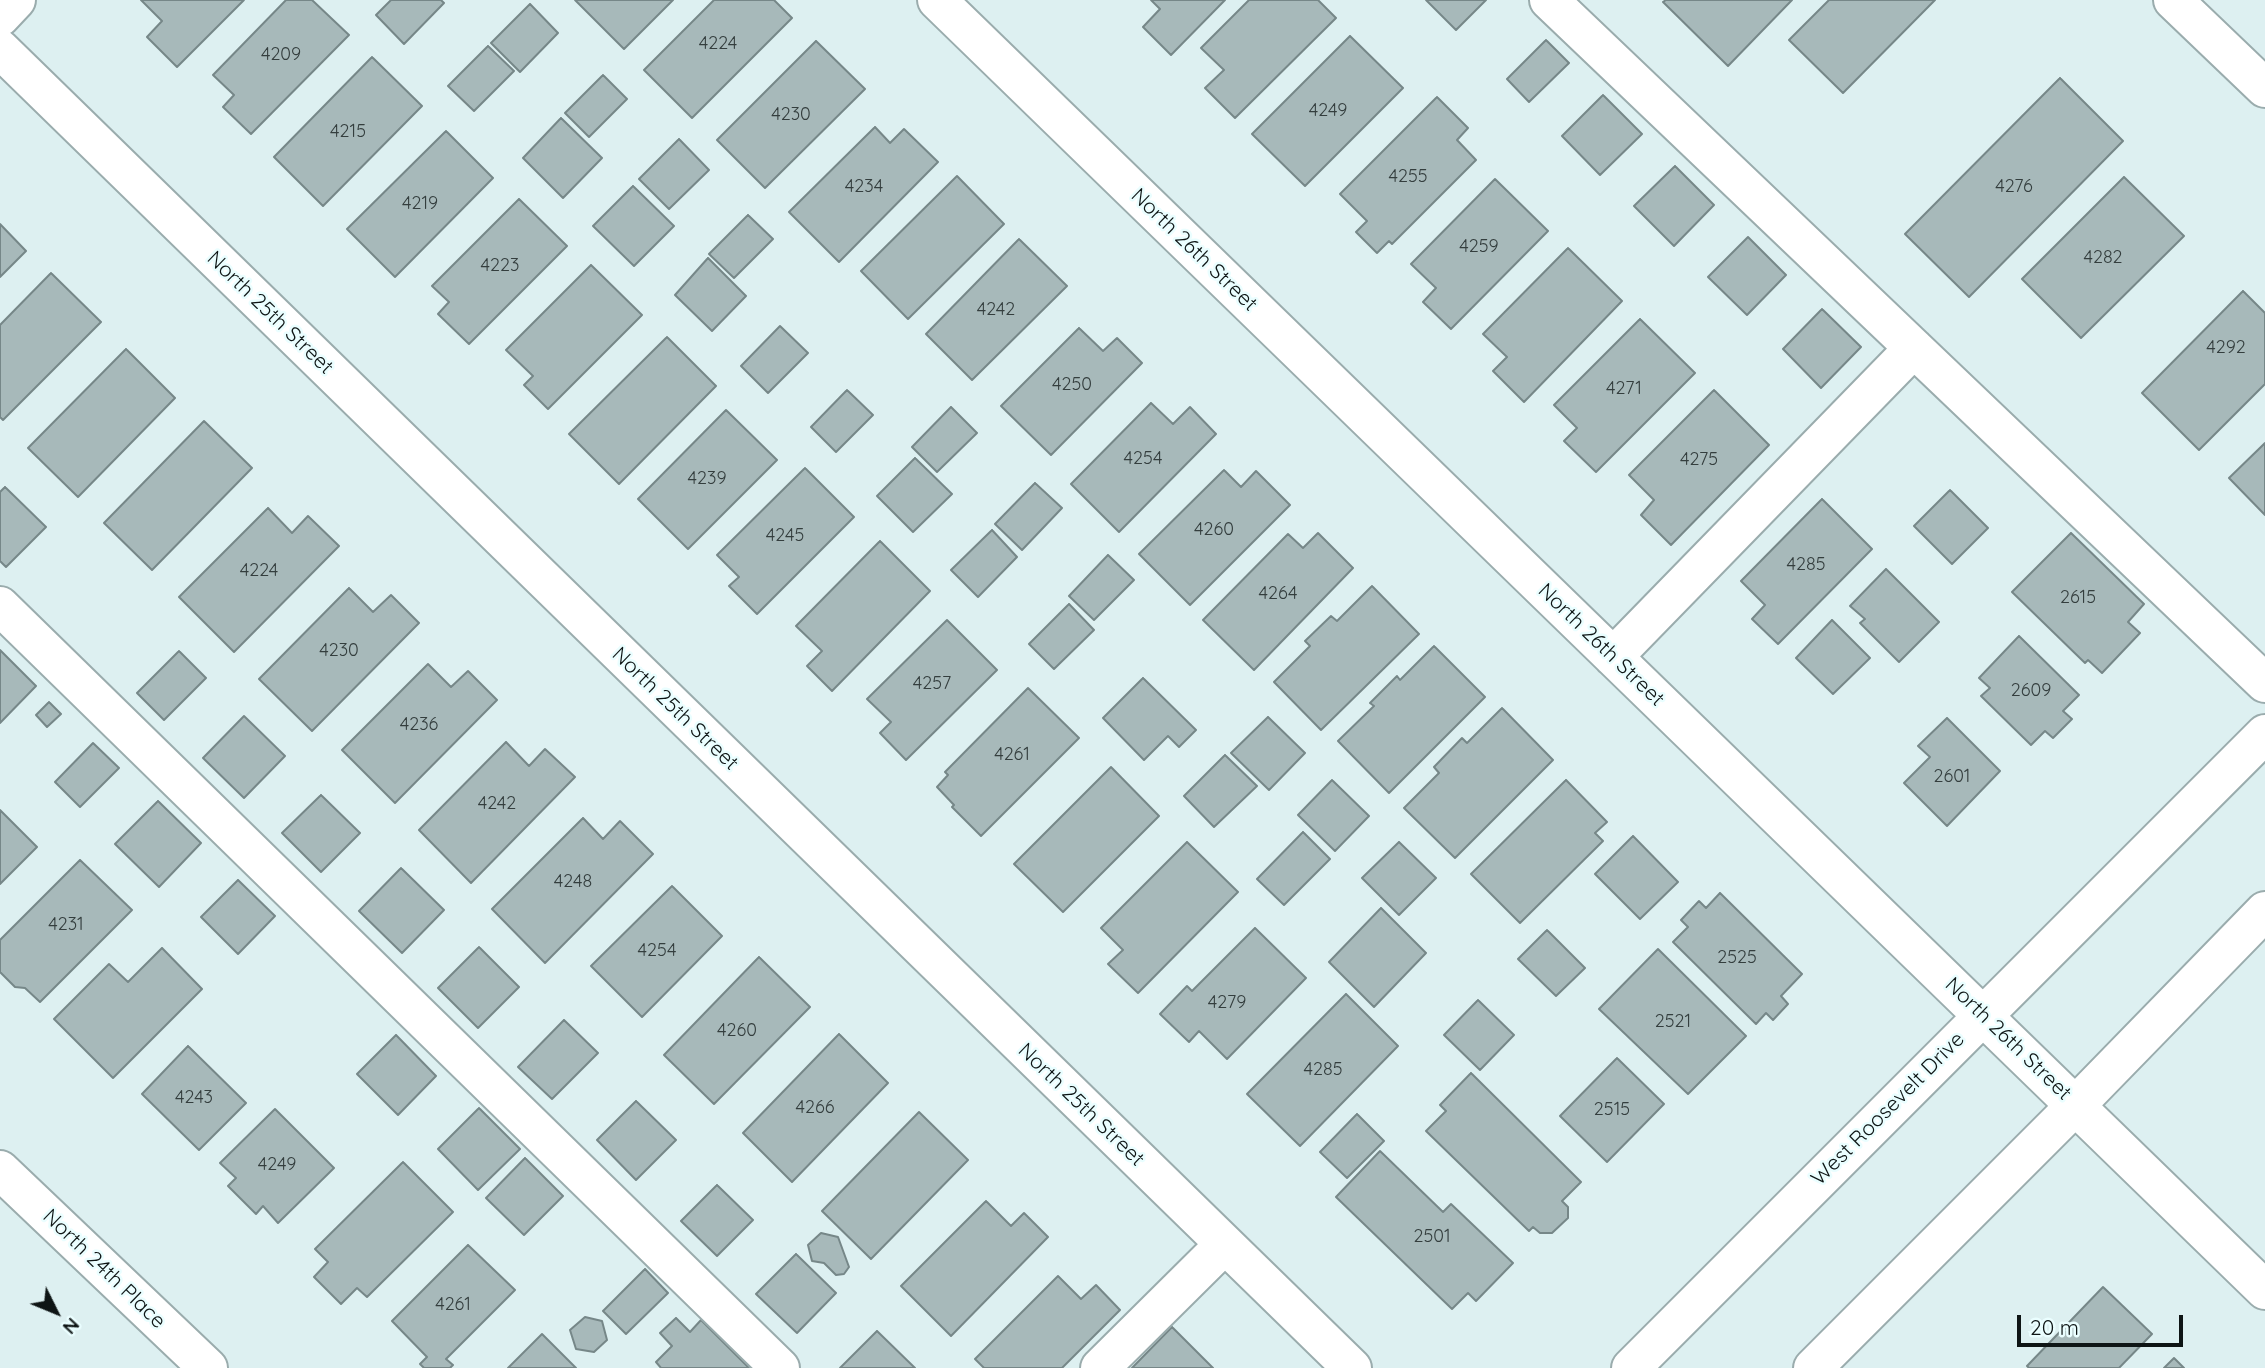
<!DOCTYPE html>
<html>
<head>
<meta charset="utf-8">
<style>
	body { margin:0 }
	#map { position:relative; width:2265px; height:1368px; overflow:hidden; background:#ddf0f1; font-family:Quicksand,sans-serif }
	canvas { display:block }
	.north { position:absolute; left:21px; top:1277px; width:70px; height:70px; -webkit-text-stroke:5px #eafeff; paint-order:stroke; rotate:133deg; font-size:19px; font-weight:700; line-height:28px; text-align:center; color:#0e1515 }
	.north::after { content:''; display:block; margin:auto; width:24px; height:32px; background:#0e1515; clip-path:polygon(50% 0,100% 100%,50% 72%,0 100%) }
	.scale { position:absolute; left:2017px; top:1315px; width:166px; height:32px; box-sizing:border-box; border:4px solid #0e1515; border-top:0; padding-left:9px; font-size:21px; line-height:24px; white-space:nowrap; color:#0e1515; -webkit-text-stroke:5px #eafeff; paint-order:stroke }
</style>
</head>
<body>
<div id="map">
<canvas width="2265" height="1368"></canvas>
<div class="north">N</div>
<div class="scale">20 m</div>
</div>
<script>
const ctx = document.querySelector('canvas').getContext('2d');
ctx.lineJoin = 'round';
function paint(path, color) {
  ctx.fillStyle = color;
  ctx.fill(path, 'evenodd');
}
function toPath(rows) {
  const path = new Path2D();
  for (const r of rows) {
    path.moveTo(r[0], r[1]);
    for (let i = 2; i < r.length; i += 2) path.lineTo(r[i], r[i + 1]);
  }
  return path;
}
function strokePath(path, color, width, dash) {
  ctx.strokeStyle = color;
  ctx.lineWidth = width;
  ctx.lineCap = dash ? 'butt' : 'round';
  ctx.setLineDash(dash || []);
  ctx.stroke(path);
}
function drawText(font, color, halo, rows, align = 'center') {
  ctx.font = font + ' Quicksand,sans-serif';
  ctx.lineWidth = 5;
  ctx.setLineDash([]);
  ctx.textBaseline = 'middle';
  ctx.strokeStyle = halo;
  ctx.fillStyle = color;
  for (const [text, x, y, turn = 0] of rows) {
    ctx.save();
    ctx.translate(x, y);
    ctx.rotate((+turn || 0) * Math.PI / 180);
    ctx.textAlign = isNaN(turn) ? turn : align;
    if (halo) ctx.strokeText(text, 0, 0);
    ctx.fillText(text, 0, 0);
    ctx.restore();
  }
}
const building = toPath([
	[244,0,177,67,147,37,162,21,141,0,244,0],
	[286,0,312,0,349,35,251,134,223,107,234,95,213,75,286,0],
	[391,0,441,0,444,3,404,44,376,15,391,0],
	[575,0,673,0,624,49,575,0],
	[714,0,774,0,792,18,692,118,644,70,714,0],
	[1151,0,1225,0,1171,55,1143,27,1160,9,1151,0],
	[1249,0,1318,0,1336,18,1235,118,1205,88,1224,70,1201,48,1249,0],
	[1426,0,1486,0,1456,30,1426,0],
	[1666,0,1792,0,1728,66,1663,2,1666,0],
	[1829,0,1935,0,1843,93,1789,40,1829,0],
	[530,4,558,33,520,72,491,43,530,4],
	[1350,36,1403,88,1305,186,1252,134,1350,36],
	[1546,40,1569,63,1529,102,1507,79,1546,40],
	[816,41,865,89,765,188,717,140,816,41],
	[488,46,514,71,474,111,448,86,488,46],
	[372,57,422,106,323,206,274,157,372,57],
	[603,75,627,99,589,137,565,113,603,75],
	[2060,78,2123,141,1969,297,1905,234,2060,78],
	[1603,95,1642,134,1600,175,1562,136,1603,95],
	[1437,97,1468,128,1457,140,1476,160,1392,244,1389,241,1377,253,1356,232,1367,221,1340,194,1437,97],
	[561,118,602,158,563,198,523,158,561,118],
	[875,127,890,143,904,129,938,162,839,262,789,212,875,127],
	[446,131,493,178,395,277,347,229,446,131],
	[679,139,709,170,669,209,639,179,679,139],
	[1675,166,1714,205,1674,246,1634,206,1675,166],
	[957,176,1004,224,908,319,861,271,957,176],
	[2124,177,2184,236,2081,338,2022,279,2124,177],
	[1495,179,1548,231,1451,329,1423,302,1436,288,1411,264,1495,179],
	[633,186,674,226,634,266,593,226,633,186],
	[519,199,567,246,469,344,438,314,449,302,432,286,519,199],
	[748,215,773,239,734,278,709,254,748,215],
	[0,224,26,251,0,277,0,224],
	[1748,237,1786,275,1747,315,1708,277,1748,237],
	[1019,239,1067,286,972,380,926,334,1019,239],
	[1568,248,1622,301,1524,402,1493,371,1507,357,1483,334,1568,248],
	[708,258,746,296,712,331,675,295,708,258],
	[591,265,642,315,548,409,524,385,533,376,506,350,591,265],
	[51,273,101,322,3,420,0,417,0,325,51,273],
	[2243,291,2265,313,2265,384,2199,450,2142,393,2243,291],
	[1822,309,1861,347,1821,388,1783,349,1822,309],
	[1640,319,1695,373,1596,472,1564,441,1577,428,1554,405,1640,319],
	[780,326,808,353,768,393,741,366,780,326],
	[1079,328,1103,351,1117,338,1142,363,1051,455,1001,406,1079,328],
	[667,337,716,386,619,484,569,434,667,337],
	[126,349,175,398,78,497,28,448,126,349],
	[847,390,873,415,836,452,811,427,847,390],
	[1714,390,1769,445,1671,545,1641,515,1654,500,1629,475,1714,390],
	[1151,403,1173,424,1190,407,1216,434,1119,532,1071,484,1151,403],
	[951,407,977,433,937,472,912,447,951,407],
	[726,410,777,460,688,549,638,499,726,410],
	[204,421,252,468,152,570,104,523,204,421],
	[2265,443,2265,515,2229,478,2265,443],
	[915,458,952,494,913,532,877,496,915,458],
	[805,468,854,517,757,614,729,586,739,577,717,555,805,468],
	[1224,470,1241,487,1256,471,1290,505,1190,605,1139,554,1224,470],
	[1035,483,1062,508,1022,550,995,524,1035,483],
	[5,487,46,527,6,567,0,561,0,492,5,487],
	[1950,490,1988,528,1952,564,1914,526,1950,490],
	[1822,499,1872,549,1778,644,1752,619,1765,605,1741,581,1822,499],
	[268,508,292,533,308,516,339,546,234,652,179,597,268,508],
	[992,530,1017,557,978,597,951,570,992,530],
	[1318,533,1353,568,1254,670,1203,620,1288,534,1303,548,1318,533],
	[2071,533,2144,604,2128,622,2140,633,2102,673,2088,660,2085,663,2012,592,2071,533],
	[880,541,930,591,832,691,807,666,822,651,796,626,880,541],
	[1108,555,1134,580,1094,620,1069,596,1108,555],
	[1886,569,1939,622,1899,662,1860,623,1865,619,1850,606,1886,569],
	[1372,586,1419,634,1321,730,1274,682,1310,646,1305,641,1331,616,1337,621,1372,586],
	[349,588,373,612,391,595,419,623,312,731,259,679,349,588],
	[1069,604,1094,630,1054,669,1029,644,1069,604],
	[947,620,997,670,906,760,880,733,891,722,867,699,947,620],
	[1832,620,1870,658,1833,694,1796,658,1832,620],
	[2019,636,2079,695,2063,711,2072,719,2053,738,2045,731,2031,745,1981,696,1990,688,1979,678,2019,636],
	[1434,646,1485,697,1389,793,1338,741,1374,706,1370,703,1397,676,1400,680,1434,646],
	[0,650,36,686,0,723,0,650],
	[179,651,206,678,164,720,137,693,179,651],
	[428,664,451,687,468,671,497,700,395,803,342,750,428,664],
	[1143,678,1196,730,1179,747,1168,736,1144,760,1103,718,1143,678],
	[1028,688,1079,738,981,836,952,807,954,805,937,787,948,775,945,772,1028,688],
	[49,702,61,714,47,727,36,715,49,702],
	[1502,708,1553,760,1455,858,1404,808,1439,773,1434,767,1462,738,1467,743,1502,708],
	[244,716,285,756,244,798,203,758,244,716],
	[1268,717,1305,753,1269,790,1231,753,1268,717],
	[1947,718,2000,771,1947,826,1904,783,1930,757,1918,746,1947,718],
	[506,742,529,766,545,749,575,777,471,883,419,830,506,742],
	[93,743,119,768,80,807,55,782,93,743],
	[1225,755,1257,786,1214,827,1184,796,1225,755],
	[1111,767,1159,816,1063,912,1014,864,1111,767],
	[1332,780,1369,816,1335,851,1298,815,1332,780],
	[1566,780,1607,822,1595,833,1603,841,1520,923,1471,874,1566,780],
	[321,795,360,833,321,872,282,833,321,795],
	[158,801,201,843,159,887,115,844,158,801],
	[0,810,37,847,0,884,0,810],
	[583,818,603,839,620,821,653,854,545,963,492,909,583,818],
	[1303,832,1330,859,1284,905,1257,879,1303,832],
	[1633,836,1678,882,1640,919,1595,874,1633,836],
	[1187,842,1238,892,1138,993,1108,964,1123,950,1101,928,1187,842],
	[1399,842,1436,878,1399,915,1362,878,1399,842],
	[80,860,132,910,40,1002,25,988,15,987,0,972,0,940,80,860],
	[401,868,444,910,402,953,359,911,401,868],
	[238,880,275,916,238,954,201,917,238,880],
	[672,886,722,936,642,1017,591,966,672,886],
	[1720,893,1802,974,1781,996,1788,1004,1773,1020,1766,1013,1756,1024,1673,942,1688,927,1681,920,1699,901,1706,908,1720,893],
	[1381,908,1426,953,1374,1007,1329,962,1381,908],
	[1255,928,1306,978,1227,1059,1199,1031,1189,1042,1160,1014,1187,986,1192,991,1255,928],
	[1547,930,1585,968,1556,996,1518,959,1547,930],
	[479,947,519,987,478,1028,438,988,479,947],
	[162,948,202,989,113,1078,54,1019,109,964,128,982,162,948],
	[1658,949,1746,1036,1688,1094,1599,1009,1658,949],
	[759,957,810,1007,714,1104,664,1055,759,957],
	[1346,994,1398,1046,1300,1146,1247,1094,1346,994],
	[1478,1000,1514,1035,1480,1070,1444,1035,1478,1000],
	[564,1020,598,1053,552,1099,518,1067,564,1020],
	[839,1034,888,1083,792,1182,743,1133,839,1034],
	[396,1035,436,1076,398,1115,357,1074,396,1035],
	[188,1046,246,1103,199,1150,142,1094,188,1046],
	[1617,1058,1664,1104,1607,1162,1560,1116,1617,1058],
	[1471,1073,1581,1182,1562,1201,1568,1207,1568,1218,1552,1233,1540,1233,1533,1227,1529,1231,1426,1131,1446,1111,1440,1105,1471,1073],
	[636,1101,676,1140,636,1180,597,1140,636,1101],
	[479,1108,520,1149,478,1190,438,1149,479,1108],
	[275,1109,334,1168,278,1223,263,1206,256,1214,228,1186,236,1178,220,1163,275,1109],
	[919,1112,968,1160,871,1259,822,1211,919,1112],
	[1357,1114,1384,1141,1347,1178,1320,1152,1357,1114],
	[1380,1151,1443,1212,1451,1204,1513,1263,1476,1301,1468,1293,1452,1309,1336,1197,1380,1151],
	[525,1158,563,1196,524,1235,486,1198,525,1158],
	[403,1162,453,1212,367,1297,357,1288,341,1304,314,1277,328,1262,315,1249,403,1162],
	[717,1185,753,1220,717,1256,681,1221,717,1185],
	[986,1201,1011,1226,1024,1213,1048,1237,951,1336,901,1286,986,1201],
	[821,1233,838,1237,849,1267,844,1274,836,1275,824,1263,812,1261,808,1245,821,1233],
	[468,1245,515,1290,446,1359,453,1365,450,1368,424,1368,420,1364,427,1357,392,1321,468,1245],
	[796,1254,836,1293,797,1333,756,1294,796,1254],
	[645,1269,668,1293,626,1334,603,1311,645,1269],
	[1058,1276,1081,1299,1096,1285,1120,1310,1062,1368,984,1368,975,1359,1058,1276],
	[2103,1287,2152,1334,2119,1368,2029,1368,2027,1366,2103,1287],
	[585,1317,602,1321,607,1340,594,1352,576,1349,570,1330,585,1317],
	[676,1318,690,1332,701,1320,749,1368,661,1368,656,1362,672,1346,660,1333,676,1318],
	[1172,1327,1213,1368,1132,1368,1172,1327],
	[877,1331,915,1368,840,1368,877,1331],
	[542,1334,576,1368,508,1368,542,1334],
	[2174,1358,2184,1368,2164,1368,2174,1358]
]);
paint(building, '#a7b9ba');
strokePath(building, '#768788', 2);
const minor = toPath([
	[937,0,2265,1290],
	[1549,0,2265,683],
	[2173,0,2265,88],
	[0,17,16,0],
	[0,49,1352,1368],
	[0,606,780,1368],
	[1613,657,1914,348],
	[0,1170,208,1368],
	[1100,1368,1224,1245],
	[1631,1368,2265,734],
	[1813,1368,2076,1105,2265,911]
]);
strokePath(minor, '#9aacad', 42);
strokePath(minor, '#fff', 38);
drawText('18px', '#343e3e', null, [
	["4224",718,44],
	["4209",281,55],
	["4249",1328,111],
	["4230",791,115],
	["4215",348,132],
	["4255",1408,177],
	["4234",864,187],
	["4276",2014,187],
	["4219",420,204],
	["4259",1479,247],
	["4282",2103,258],
	["4223",500,266],
	["4242",996,310],
	["4292",2226,348],
	["4250",1072,385],
	["4271",1624,389],
	["4254",1143,459],
	["4275",1699,460],
	["4239",707,479],
	["4260",1214,530],
	["4245",785,536],
	["4285",1806,565],
	["4224",259,571],
	["4264",1278,594],
	["2615",2078,598],
	["4230",339,651],
	["4257",932,684],
	["2609",2031,691],
	["4236",419,725],
	["4261",1012,755],
	["2601",1952,777],
	["4242",497,804],
	["4248",573,882],
	["4231",66,925],
	["4254",657,951],
	["2525",1737,958],
	["4279",1227,1003],
	["2521",1673,1022],
	["4260",737,1031],
	["4285",1323,1070],
	["4243",194,1098],
	["4266",815,1108],
	["2515",1612,1110],
	["4249",277,1165],
	["2501",1432,1237],
	["4261",453,1305]
]);
drawText('21px', '#0e1515', '#eafeff', [
	["North 26th Street",1194,250,44],
	["North 25th Street",270,313,44],
	["North 26th Street",1601,645,44],
	["North 25th Street",675,709,44],
	["North 26th Street",2008,1039,44],
	["North 25th Street",1081,1105,44],
	["West Roosevelt Drive",1888,1109,-45],
	["North 24th Place",104,1269,44]
]);
</script>
</body>
</html>
